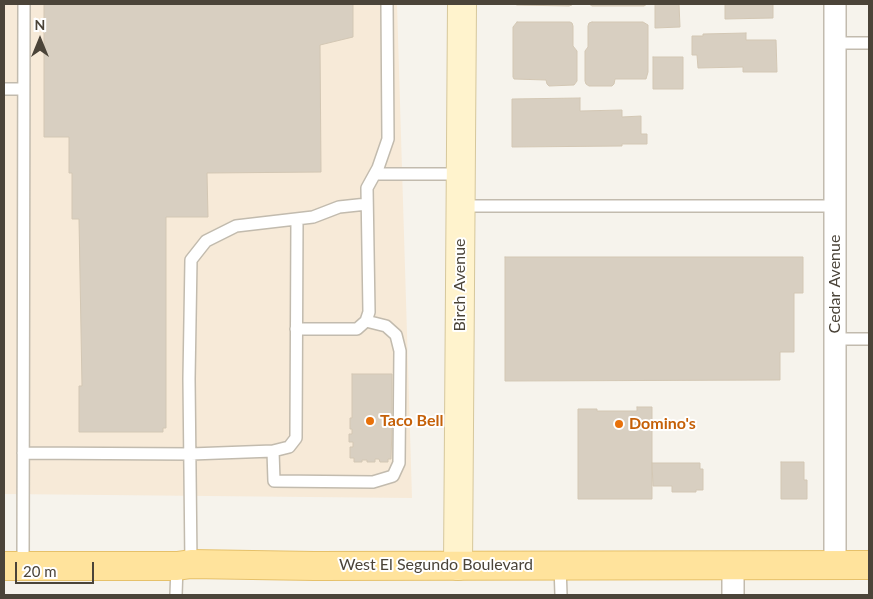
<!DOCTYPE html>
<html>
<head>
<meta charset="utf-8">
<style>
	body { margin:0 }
	#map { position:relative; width:873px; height:599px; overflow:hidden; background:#f6f3ec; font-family:Lato,sans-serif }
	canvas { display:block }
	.frame { position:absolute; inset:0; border:5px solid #4b4439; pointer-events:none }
	.north { position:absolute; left:15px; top:15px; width:50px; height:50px; -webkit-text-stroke:4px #fff; paint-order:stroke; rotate:0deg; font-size:14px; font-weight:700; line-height:20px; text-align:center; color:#4b4439 }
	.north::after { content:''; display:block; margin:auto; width:18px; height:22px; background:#4b4439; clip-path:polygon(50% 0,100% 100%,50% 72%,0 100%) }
	.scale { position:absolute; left:15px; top:562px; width:79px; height:22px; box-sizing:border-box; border:2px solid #4b4439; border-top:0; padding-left:6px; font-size:15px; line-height:18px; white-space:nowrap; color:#4b4439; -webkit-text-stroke:4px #fff; paint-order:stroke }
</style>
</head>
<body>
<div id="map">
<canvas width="873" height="599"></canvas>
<div class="frame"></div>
<div class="north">N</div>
<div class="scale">20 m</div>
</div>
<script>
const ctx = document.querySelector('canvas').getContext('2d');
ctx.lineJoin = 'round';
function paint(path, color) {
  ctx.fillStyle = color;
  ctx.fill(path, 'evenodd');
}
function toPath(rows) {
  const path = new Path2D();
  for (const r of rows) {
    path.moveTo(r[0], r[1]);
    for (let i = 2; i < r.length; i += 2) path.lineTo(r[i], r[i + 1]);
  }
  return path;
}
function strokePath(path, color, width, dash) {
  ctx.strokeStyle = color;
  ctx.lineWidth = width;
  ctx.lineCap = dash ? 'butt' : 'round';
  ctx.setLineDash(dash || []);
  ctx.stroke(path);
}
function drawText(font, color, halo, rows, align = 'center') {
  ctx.font = font + ' Lato,sans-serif';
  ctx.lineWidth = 4;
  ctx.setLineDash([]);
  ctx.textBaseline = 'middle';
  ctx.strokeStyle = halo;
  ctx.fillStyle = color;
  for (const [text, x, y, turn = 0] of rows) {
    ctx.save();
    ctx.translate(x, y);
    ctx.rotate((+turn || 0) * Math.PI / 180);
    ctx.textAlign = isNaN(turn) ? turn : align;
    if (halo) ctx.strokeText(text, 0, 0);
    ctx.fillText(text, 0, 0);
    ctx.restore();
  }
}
paint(toPath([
	[4,4,397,4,412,498,4,494]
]), '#f7ead8');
const building = toPath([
	[44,4,353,4,353,37,320,45,321,172,207,173,208,217,166,217,166,428,163,428,163,432,79,432,79,386,82,386,79,219,72,219,72,173,69,173,69,137,44,137,44,4],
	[514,4,572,4,572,5,569,6,517,5,514,4],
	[589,4,647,4,644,6,592,6,589,4],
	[655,4,679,4,680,27,655,28,655,4],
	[719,4,773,4,773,18,725,19,725,4,719,4],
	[517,22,570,22,572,23,573,26,573,46,577,51,577,81,574,85,549,86,547,84,546,80,514,79,513,77,513,27,517,22],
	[592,22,643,22,648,25,648,72,646,79,615,79,614,84,612,86,589,86,586,84,585,81,585,51,588,47,588,26,589,23,592,22],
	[746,33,746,40,776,40,777,72,743,72,743,67,698,68,697,55,692,55,692,36,703,36,703,34,746,33],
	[653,57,683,57,683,89,653,89,653,57],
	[580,98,580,111,622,110,622,117,641,116,641,134,647,134,647,144,622,144,622,146,512,147,512,99,580,98],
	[505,257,803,257,803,293,794,293,794,352,780,352,780,380,505,381,505,257],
	[352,374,392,374,392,418,396,418,396,428,392,428,391,459,388,459,388,462,380,462,379,459,375,459,375,462,367,462,367,460,362,460,362,462,354,462,354,458,350,458,350,447,353,447,353,442,349,442,349,434,352,434,352,429,350,429,350,418,352,418,352,374],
	[637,407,652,407,652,499,578,499,578,409,597,409,597,411,637,411,637,407],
	[781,462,804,462,804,480,807,480,807,499,781,499,781,462],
	[652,463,700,463,700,469,703,469,703,490,696,490,696,492,672,492,672,486,653,486,652,463]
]);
paint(building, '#d8cfc1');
strokePath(building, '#d3c7b4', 1);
const lane = toPath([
	[834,43,869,43],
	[4,89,23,89],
	[375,174,460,174],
	[460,206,835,206],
	[296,329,357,329,366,321,369,312,367,188,378,168,388,139,387,4],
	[835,339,869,339],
	[273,451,274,481,373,482,393,476,399,463,400,351,396,335,386,326,366,321],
	[23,453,191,454,273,451,289,447,296,438,297,219],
	[191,564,189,379,191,260,206,241,236,226,313,217,339,207,367,204],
	[560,565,561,595],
	[23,566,24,4],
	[176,595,177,566]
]);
const street = toPath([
	[835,4,835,565],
	[733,595,733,565]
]);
const secondary = toPath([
	[458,566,462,4]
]);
const primary = toPath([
	[4,566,177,566,191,564,314,566,869,565]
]);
strokePath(lane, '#c2bbae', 14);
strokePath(street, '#c2bbae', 24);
strokePath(secondary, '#d6c79b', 30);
strokePath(primary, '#e6c16a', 30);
strokePath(lane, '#fff', 11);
strokePath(street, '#fff', 21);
strokePath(secondary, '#fff3cd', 28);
strokePath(primary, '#ffe39c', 28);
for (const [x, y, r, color] of [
	[370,421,5,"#e8710a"],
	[619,424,5,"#e8710a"]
]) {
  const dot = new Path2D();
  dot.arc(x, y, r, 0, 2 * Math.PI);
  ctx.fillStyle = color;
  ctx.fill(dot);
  strokePath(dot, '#fff', 2);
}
drawText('16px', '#4b4439', '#fff', [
	["Cedar Avenue",835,284,-90],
	["Birch Avenue",460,285,-90],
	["West El Segundo Boulevard",436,565]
]);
drawText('bold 16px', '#c56008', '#fff', [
	["Taco Bell",380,421],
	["Domino's",629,424]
], 'left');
</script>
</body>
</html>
